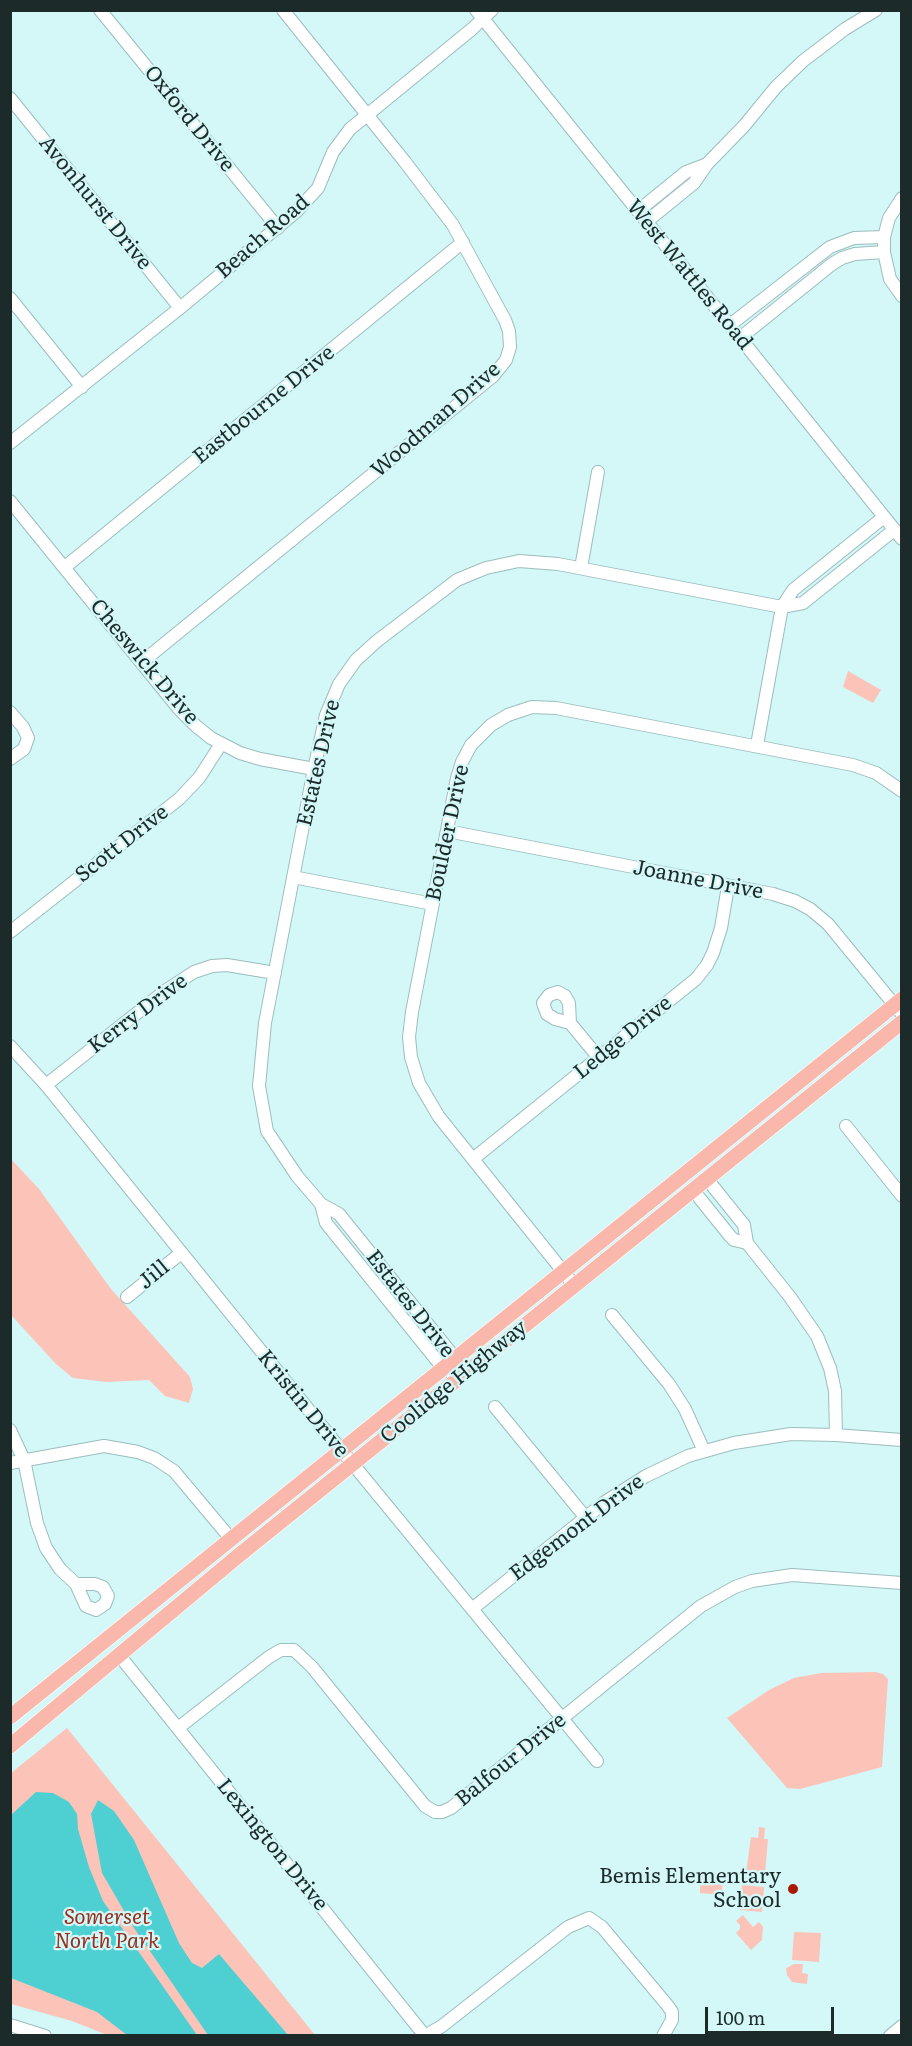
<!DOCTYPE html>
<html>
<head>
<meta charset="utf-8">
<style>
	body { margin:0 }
	#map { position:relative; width:912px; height:2046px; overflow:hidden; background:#d4f7f8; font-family:Literata,serif }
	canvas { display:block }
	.frame { position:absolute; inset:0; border:12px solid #1c2a2a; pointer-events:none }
	.scale { position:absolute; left:705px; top:2007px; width:129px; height:27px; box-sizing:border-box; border:3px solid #1c2a2a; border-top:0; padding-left:8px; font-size:18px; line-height:21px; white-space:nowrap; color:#1c2a2a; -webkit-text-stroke:4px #d4f7f8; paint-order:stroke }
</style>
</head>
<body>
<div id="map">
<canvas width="912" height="2046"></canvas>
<div class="frame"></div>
<div class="scale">100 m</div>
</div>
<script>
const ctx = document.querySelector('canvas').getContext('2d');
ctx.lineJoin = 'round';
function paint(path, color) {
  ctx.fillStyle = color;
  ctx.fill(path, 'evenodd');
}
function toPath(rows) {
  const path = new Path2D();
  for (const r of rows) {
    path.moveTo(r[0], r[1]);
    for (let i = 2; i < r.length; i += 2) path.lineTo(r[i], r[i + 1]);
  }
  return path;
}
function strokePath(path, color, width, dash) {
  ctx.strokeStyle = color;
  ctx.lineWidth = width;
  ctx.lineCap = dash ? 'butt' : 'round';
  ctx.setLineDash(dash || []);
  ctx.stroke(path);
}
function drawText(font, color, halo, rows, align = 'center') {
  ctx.font = font + ' Literata,serif';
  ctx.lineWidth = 4.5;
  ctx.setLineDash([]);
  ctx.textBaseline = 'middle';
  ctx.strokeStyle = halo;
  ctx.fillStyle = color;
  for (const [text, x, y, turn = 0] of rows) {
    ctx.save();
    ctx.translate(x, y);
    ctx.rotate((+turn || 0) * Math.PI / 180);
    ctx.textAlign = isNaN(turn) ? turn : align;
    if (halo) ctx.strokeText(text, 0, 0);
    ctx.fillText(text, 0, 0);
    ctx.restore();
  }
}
paint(toPath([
	[848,671,881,690,873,703,843,687],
	[10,1158,39,1189,111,1289,190,1377,193,1389,189,1403,165,1396,149,1380,106,1382,73,1378,56,1364,11,1315],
	[876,1672,883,1674,888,1679,882,1767,800,1789,787,1788,727,1718,769,1690,794,1678,821,1673],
	[67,1728,315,2035,107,2035,72,2021,11,2004,11,1773],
	[759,1827,765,1828,764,1839,768,1839,765,1874,746,1873,751,1837,758,1838],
	[689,1871,723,1873,722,1895,700,1893,700,1884,688,1883],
	[742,1885,764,1887,762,1912,740,1910],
	[743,1915,753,1927,759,1922,763,1927,762,1940,751,1950,736,1933,740,1929,740,1925,736,1921],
	[794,1932,821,1933,819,1962,792,1960],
	[794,1964,803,1964,802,1973,808,1974,807,1984,792,1982,787,1975,786,1968]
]), '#fcc4b9');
paint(toPath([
	[36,1792,53,1793,69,1802,77,1814,78,1829,89,1867,103,1901,197,2035,127,2035,97,2012,11,1978,11,1815],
	[98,1800,114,1811,134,1840,179,1943,192,1963,202,1968,219,1954,288,2035,208,2035,134,1928,102,1873,91,1814]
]), '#4ecfd2');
const minor = toPath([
	[100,10,278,228],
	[476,10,902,539],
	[10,98,180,308],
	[707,164,744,126,776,87,803,61,845,29,876,10],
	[902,198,889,218,884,237,884,252,890,279,902,296],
	[638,211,686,172,707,164,694,183,646,222],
	[10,298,82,387],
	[730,325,830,247,854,238,884,237],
	[740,338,832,264,842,258,855,254,884,252],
	[10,443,180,308,297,211,318,188,333,152,350,129,472,29,492,10],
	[10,501,179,709,196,726,211,738,240,753,260,759,314,769],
	[65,567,463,242],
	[581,568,598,472],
	[142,662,493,376,506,360,510,347,509,331,505,320,453,225,405,162,283,10],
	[10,712,23,727,28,738,24,749,10,759],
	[757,745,782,607,793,590,884,517],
	[447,831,773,894,795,901,810,909,828,924,902,1014],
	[293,877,433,904],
	[10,932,179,799,199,778,221,744],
	[570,1023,555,1019,547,1014,543,1003,549,995,558,992,565,996,569,1003,570,1023,599,1058],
	[10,1046,46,1085,333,1440,597,1761],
	[46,1085,165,991,194,972,212,966,227,965,275,973],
	[846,1126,902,1196],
	[473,1159,696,979,707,965,713,953,721,928,728,886],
	[707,1179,744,1225,747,1243,790,1297,817,1336,830,1368,835,1391,836,1435],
	[693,1190,730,1236,734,1240,747,1243],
	[321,1204,326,1223,443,1368,450,1372],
	[574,1285,439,1117,419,1083,411,1057,409,1037,412,1012,457,778,462,762,471,745,491,725,508,715,532,707,556,708,853,765,876,773,902,791],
	[127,1297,181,1253],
	[612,1315,669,1384,685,1409,704,1451],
	[460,1378,455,1358,339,1214,321,1204,297,1176,267,1131,259,1086,265,1023,314,769,326,715,339,684,356,660,377,641,457,580,486,568,519,561,558,564,782,607,803,603,894,530],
	[495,1407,586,1518],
	[10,1430,24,1460,37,1523,46,1548,60,1569,76,1584,86,1606,96,1610,105,1604,108,1596,103,1587,95,1584,76,1584],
	[10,1463,104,1446,138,1452,154,1458,174,1471,231,1539],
	[472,1609,605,1502,646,1476,688,1456,734,1443,791,1434,836,1435,902,1440],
	[119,1655,425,2036,442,2026,568,1927,589,1918,602,1927,668,2006,672,2012,672,2020,663,2036],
	[178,1728,269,1657,281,1650,294,1650,312,1667,425,1806,435,1812,442,1812,451,1808,701,1606,735,1587,752,1581,792,1575,902,1583],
	[10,2025,45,2036],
	[890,2036,902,2026]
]);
const major = toPath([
	[10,1717,902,999],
	[10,1746,238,1556,902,1022]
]);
strokePath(minor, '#9bbdbd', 14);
strokePath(major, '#fff', 16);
strokePath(minor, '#fff', 12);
strokePath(major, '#fab8ac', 15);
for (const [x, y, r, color] of [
	[793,1889,6,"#aa1a02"]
]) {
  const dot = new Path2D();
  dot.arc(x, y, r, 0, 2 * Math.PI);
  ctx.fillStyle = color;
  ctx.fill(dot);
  strokePath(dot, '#d4f7f8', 2);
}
drawText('21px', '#1c2a2a', '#d4f7f8', [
	["Oxford Drive",189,119,51],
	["Avonhurst Drive",95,203,51],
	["Beach Road",263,237,-41],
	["West Wattles Road",689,275,51],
	["Eastbourne Drive",264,405,-39],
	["Woodman Drive",436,420,-41],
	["Cheswick Drive",144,662,50],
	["Estates Drive",319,763,-77],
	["Boulder Drive",448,833,-78],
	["Scott Drive",122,844,-38],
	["Joanne Drive",698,880,11],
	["Kerry Drive",138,1014,-37],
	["Ledge Drive",623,1038,-39],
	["Jill",154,1275,-39],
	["Estates Drive",410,1304,52],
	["Coolidge Highway",454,1382,-39],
	["Kristin Drive",303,1404,51],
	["Edgemont Drive",577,1528,-37],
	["Balfour Drive",511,1760,-39],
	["Lexington Drive",272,1845,51]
]);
drawText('21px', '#1c2a2a', '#d4f7f8', [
	["Bemis Elementary",781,1877],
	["School",781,1901]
], 'right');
drawText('italic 21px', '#962f1e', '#d4f7f8', [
	["Somerset",107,1918],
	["North Park",107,1942]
]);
</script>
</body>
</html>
